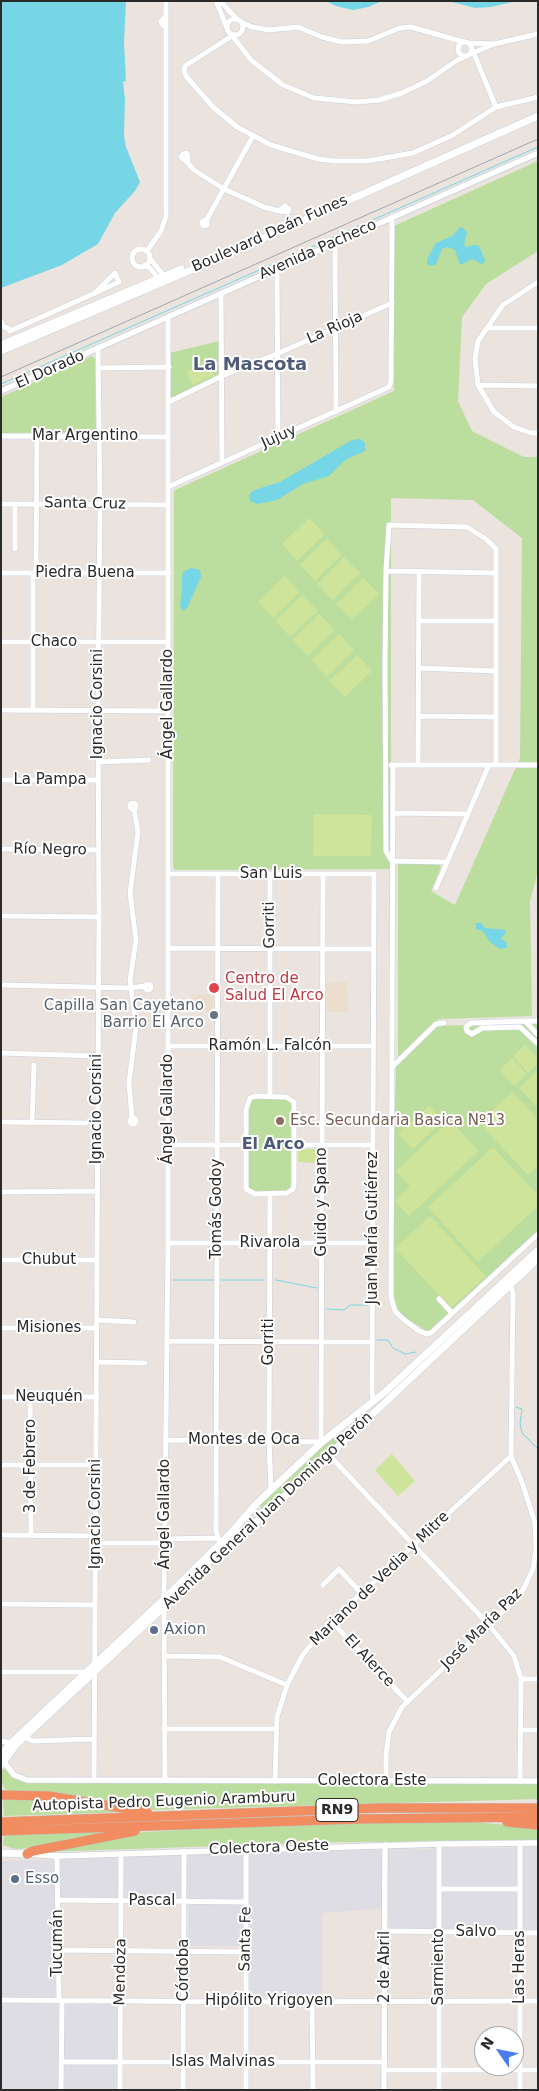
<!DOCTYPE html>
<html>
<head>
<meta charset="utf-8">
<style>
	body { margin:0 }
	#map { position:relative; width:539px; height:2091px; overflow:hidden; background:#ebe3dd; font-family:"DejaVu Sans",sans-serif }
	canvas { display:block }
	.frame { position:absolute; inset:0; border:2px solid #2a2a2a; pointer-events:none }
	.north { position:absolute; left:474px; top:2026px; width:50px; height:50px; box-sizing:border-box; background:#fff; border:1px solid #aaa; border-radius:50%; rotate:303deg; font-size:14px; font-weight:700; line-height:20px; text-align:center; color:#2a2a2a }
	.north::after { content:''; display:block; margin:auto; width:18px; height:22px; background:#497cec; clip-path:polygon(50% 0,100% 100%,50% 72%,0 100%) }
</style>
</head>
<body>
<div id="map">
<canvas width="539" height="2091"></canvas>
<div class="frame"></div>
<div class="north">N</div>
</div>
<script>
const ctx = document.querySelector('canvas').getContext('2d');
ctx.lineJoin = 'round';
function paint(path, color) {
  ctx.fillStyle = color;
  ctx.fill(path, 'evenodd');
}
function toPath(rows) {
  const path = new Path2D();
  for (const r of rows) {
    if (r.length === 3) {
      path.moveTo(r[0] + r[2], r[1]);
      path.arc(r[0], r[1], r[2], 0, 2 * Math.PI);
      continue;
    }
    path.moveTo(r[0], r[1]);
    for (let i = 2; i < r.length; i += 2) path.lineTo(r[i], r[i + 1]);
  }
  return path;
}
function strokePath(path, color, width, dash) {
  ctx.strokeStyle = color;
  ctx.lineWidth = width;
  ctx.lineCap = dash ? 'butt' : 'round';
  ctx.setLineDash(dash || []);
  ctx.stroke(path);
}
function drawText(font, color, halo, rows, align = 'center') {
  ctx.font = font + ' "DejaVu Sans",sans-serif';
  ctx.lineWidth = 4;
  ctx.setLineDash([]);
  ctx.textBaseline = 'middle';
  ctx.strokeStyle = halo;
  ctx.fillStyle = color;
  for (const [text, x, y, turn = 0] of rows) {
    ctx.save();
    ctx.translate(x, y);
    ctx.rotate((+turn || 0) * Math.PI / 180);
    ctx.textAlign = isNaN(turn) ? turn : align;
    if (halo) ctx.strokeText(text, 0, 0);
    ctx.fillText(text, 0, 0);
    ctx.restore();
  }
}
paint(toPath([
	[538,1847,538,1930,389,1928,388,1908,322,1913,322,1998,250,1997,250,1946,188,1946,189,1898,55,1898,55,2004,118,2003,118,2090,1,2090,1,1861,53,1860,243,1852]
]), '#dedde4');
paint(toPath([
	[347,982,348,1012,327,1012,326,983],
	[213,994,213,1011,192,1011,193,995]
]), '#ebdecd');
paint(toPath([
	[538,161,538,251,486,284,462,317,458,401,472,431,524,457,538,457,538,871,530,901,532,1016,439,1019,398,1058,398,864,439,863,441,867,431,891,455,905,520,758,522,538,473,500,391,498,391,869,175,870,173,867,174,492,175,490,394,391,394,226],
	[220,341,221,376,170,399,169,353],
	[92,356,95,359,96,432,1,433,1,397],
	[538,1023,538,1231,431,1330,425,1330,400,1314,391,1295,396,1066,438,1026],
	[254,1099,285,1099,292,1103,292,1182,291,1188,284,1192,253,1192,247,1188,248,1109,251,1100],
	[338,1432,344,1435,344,1437,262,1511,260,1504],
	[6,1768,19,1780,28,1782,538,1784,538,1799,147,1810,37,1791,9,1791,5,1789,1,1781,1,1771],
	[36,1797,128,1812,4,1816,3,1802,5,1799,9,1798],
	[456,1821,538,1827,538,1841,338,1842,41,1852,132,1833,163,1831,300,1824],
	[117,1832,33,1848,15,1849,3,1845,4,1833]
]), '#bbdd9d');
paint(toPath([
	[208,361,214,375,193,385,187,372],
	[309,518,325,534,297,561,282,544],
	[327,539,342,555,315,581,300,565],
	[344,557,360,573,333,600,317,584],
	[285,576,300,592,273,618,258,602],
	[363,578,379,594,352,620,336,604],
	[302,595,318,611,290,637,275,621],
	[319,614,335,630,308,656,292,640],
	[339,634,354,650,327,677,311,660],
	[357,655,372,671,345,697,329,681],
	[314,814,372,815,371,856,313,856],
	[525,1045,538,1058,538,1064,528,1073,513,1056],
	[512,1058,527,1074,514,1086,499,1070],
	[538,1070,538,1108,519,1088],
	[512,1092,538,1119,538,1166,528,1175,479,1123],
	[429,1105,444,1120,413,1149,398,1134],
	[450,1120,479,1151,409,1216,395,1201,410,1186,396,1171],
	[493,1147,538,1195,538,1206,478,1262,428,1207],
	[298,1149,319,1149,319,1163,298,1162],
	[430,1216,486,1276,451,1308,395,1248],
	[392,1454,415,1481,398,1496,375,1470]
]), '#cee49a');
paint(toPath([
	[1,1,126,1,124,42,126,81,123,82,125,100,124,135,126,147,140,182,135,191,115,213,98,244,62,265,1,288],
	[326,1,382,1,368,7,353,10,336,6],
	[448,1,517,1,491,7,475,8],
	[462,227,467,232,464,245,466,247,474,245,479,246,485,260,483,265,473,259,460,265,455,250,448,247,442,249,436,264,431,266,427,264,427,259,436,243,452,236,459,228],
	[360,439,365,443,365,451,345,460,329,476,303,484,277,500,258,504,250,501,249,495,254,490,280,482,352,440],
	[191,568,200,570,201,577,187,608,183,611,180,605,182,590,182,577,183,572],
	[476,923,481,923,485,928,505,930,506,933,501,938,507,943,507,948,500,949,490,942,483,931,476,929]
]), '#77d6e5');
strokePath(toPath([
	[1,384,538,147],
	[173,1280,214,1280],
	[222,1280,264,1280],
	[276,1280,317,1288],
	[327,1309,344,1310,350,1305,368,1305],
	[377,1340,388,1340,393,1348,405,1354,416,1352],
	[516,1407,522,1409,520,1424,522,1433,538,1449]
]), '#77d6e5', 1);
const minor = toPath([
	[216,1,227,28],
	[220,1,237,19],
	[166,16,161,21,162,24,166,28,166,1],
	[235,27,8],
	[241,22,252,27,269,30,298,27,322,37,342,42,368,41,400,28,411,27,464,42],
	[230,33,251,60,283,85,314,98,357,102,379,100,402,93,427,81,456,61,468,55,494,44,538,34],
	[232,36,185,66,184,71,186,76,213,107,237,127,271,145,318,159,335,161,367,161,413,153,453,135,496,107,538,97],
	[465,49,7],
	[468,43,494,44],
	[472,49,496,107],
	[186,153,188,156,187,162,181,157,183,154,186,153],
	[187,162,194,170,224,189,264,207,279,211],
	[285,206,289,209,288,212,279,211,285,206],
	[207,219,253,136],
	[207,219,207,225,203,226,202,222,207,219],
	[335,243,336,412],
	[141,258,9],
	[147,251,161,231,166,216,166,28],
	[149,257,166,279],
	[145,265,151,269,160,281],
	[277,269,278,438],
	[538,282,503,305,478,341,475,359,478,385,494,412,514,427,531,433,538,433],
	[221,294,222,463],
	[1,321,4,327,8,328,10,331,95,293,119,282,115,273,95,293],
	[487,328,538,328],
	[99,368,169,367],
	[478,385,538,386],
	[169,402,222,376,279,353,392,303],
	[1,436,168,437],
	[168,487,389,387,391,381,392,217],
	[1,504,168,505],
	[15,549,15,504],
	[386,571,496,573],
	[1,573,169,573],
	[33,573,33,710],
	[36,573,37,436],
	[419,621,496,621],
	[1,642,167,642],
	[419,668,496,671],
	[1,710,168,711],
	[419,716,496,717],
	[98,762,149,760],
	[418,764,419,572],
	[391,765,538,765],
	[393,765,391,1297,395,1311,403,1319,419,1331,426,1334,431,1333,538,1234],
	[1,780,98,780],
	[133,806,3],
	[394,813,467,814],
	[1,849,98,850],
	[447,862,392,861,386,851,385,664,386,571,389,525,467,527,486,539,496,549,496,765],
	[168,874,374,874,372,1391,373,1402],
	[218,874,216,1531,220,1543],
	[270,874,270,1096],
	[436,888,489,765],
	[1,916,99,917],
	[168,948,373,949],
	[148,987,3],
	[1,985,130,988,145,986],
	[525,1021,538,1021],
	[538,1035,525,1021,471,1023,466,1027,467,1031,472,1034,482,1028,520,1027,538,1044],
	[168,1046,373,1046],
	[1,1053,97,1056],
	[393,1066,436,1024,444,1023],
	[255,1096,286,1097,294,1102,294,1184,293,1189,287,1193,255,1194,246,1189,246,1109,250,1098,255,1096],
	[133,1121,3],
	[132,1118,129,1083,136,1027,130,980,136,940,130,893,138,832,134,809],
	[1,1122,86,1123],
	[32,1122,34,1065],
	[168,1145,245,1145],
	[295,1145,373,1145],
	[1,1192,96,1191],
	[270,1194,269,1440,271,1490],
	[168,1243,373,1243],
	[1,1260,97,1260],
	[439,1299,452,1313],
	[96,1320,134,1322],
	[1,1328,96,1328],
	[167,1341,372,1342],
	[97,1362,145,1363],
	[1,1397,97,1397],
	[30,1397,31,1535],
	[165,1440,322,1442],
	[321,1440,323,874],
	[329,1455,489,1625,514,1656,521,1679,520,1781],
	[1,1465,97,1465],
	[1,1535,96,1536],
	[165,1539,218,1538],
	[96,1543,165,1543],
	[323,1585,339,1569,361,1593],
	[1,1604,95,1605],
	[332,1622,407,1701],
	[165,1656,220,1657,287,1685],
	[1,1672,87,1672],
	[521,1679,538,1679],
	[164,1729,276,1729],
	[520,1730,538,1730],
	[24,1737,33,1741,94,1739],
	[94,1779,99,917,98,711,100,505,98,348],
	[165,1780,164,1599,168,1243,168,317],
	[275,1781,277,1717,287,1685,302,1656,321,1632,343,1610,511,1456],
	[386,1781,386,1755,389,1732,402,1707,515,1600,524,1588,533,1569,536,1549,535,1523,523,1485,511,1456,513,1293,510,1285],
	[57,1856,59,2000],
	[439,1889,519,1889],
	[58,1900,246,1902],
	[385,1931,538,1933],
	[58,1950,246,1952],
	[1,2000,245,2002,538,2001],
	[312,2000,313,2090],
	[61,2062,385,2062],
	[385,2070,538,2070],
	[61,2090,62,2000],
	[120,2090,121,1853],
	[183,2090,184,1851],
	[246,2090,246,1849],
	[439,2090,439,1844],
	[520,2090,520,1844]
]);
const tertiary = toPath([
	[1,391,538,153],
	[1,1741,11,1743,13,1745],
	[1,1758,14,1775,27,1780,538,1781],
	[28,1854,57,1856,439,1844,538,1843],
	[384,2090,385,1845]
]);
const secondary = toPath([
	[1,345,181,269],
	[1,351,196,268,538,116],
	[1,1755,11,1743,164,1599,231,1533,256,1504,322,1442,385,1392,538,1250],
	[1,1765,16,1745,164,1607,193,1576,238,1535,265,1515,538,1259],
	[1,1853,27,1854]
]);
const motorway = toPath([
	[1,1795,49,1796,147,1812],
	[1,1822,379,1808,538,1808],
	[507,1822,538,1825],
	[1,1831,358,1819,538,1817],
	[27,1854,33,1851,135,1831]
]);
strokePath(minor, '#cbd0da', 6);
strokePath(tertiary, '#cbd0da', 7);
strokePath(secondary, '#cbd0da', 8);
strokePath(motorway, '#c3c3c3', 10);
strokePath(minor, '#fff', 5);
strokePath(tertiary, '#fff', 5.5);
strokePath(secondary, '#fff', 7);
strokePath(motorway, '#f18d61', 9);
strokePath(toPath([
	[1,377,538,139]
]), '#a0a5b2', 1);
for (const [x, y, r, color] of [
	[214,988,6,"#e0444e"],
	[214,1015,5,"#6b7280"],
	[280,1121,5,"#8d6e63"],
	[154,1630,5,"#5c6f8a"],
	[15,1879,5,"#5c6f8a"]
]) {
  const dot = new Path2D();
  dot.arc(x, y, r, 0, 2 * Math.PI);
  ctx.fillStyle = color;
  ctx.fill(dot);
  strokePath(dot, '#fff', 2);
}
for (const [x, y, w] of [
	[337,1810,42]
]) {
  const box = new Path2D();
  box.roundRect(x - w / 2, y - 11.5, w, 23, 4);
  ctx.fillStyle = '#fff';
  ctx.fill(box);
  strokePath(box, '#2a2a2a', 1);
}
drawText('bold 14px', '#2a2a2a', null, [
	["RN9",337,1810]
]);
drawText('15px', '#2a2a2a', '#fff', [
	["Boulevard Deán Funes",270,234,-24],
	["Avenida Pacheco",318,250,-24],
	["La Rioja",335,328,-24],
	["El Dorado",50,370,-24],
	["Mar Argentino",85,436],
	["Jujuy",279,437,-24],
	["Santa Cruz",85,504,1],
	["Piedra Buena",85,573],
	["Chaco",54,642],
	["Ignacio Corsini",98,704,-90],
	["Ángel Gallardo",168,704,-90],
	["La Pampa",50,780],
	["Río Negro",50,850,1],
	["San Luis",271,874],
	["Gorriti",270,925,-91],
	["Ramón L. Falcón",270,1046],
	["Ignacio Corsini",97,1109,-90],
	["Ángel Gallardo",168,1109,-90],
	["Guido y Spano",322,1202,-90],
	["Tomás Godoy",217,1209,-90],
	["Juan María Gutiérrez",373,1228,-90],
	["Rivarola",270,1243],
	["Chubut",49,1260],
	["Misiones",49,1328],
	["Gorriti",269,1342,-90],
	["Neuquén",49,1397],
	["Montes de Oca",244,1440],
	["3 de Febrero",31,1466,-90],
	["Avenida General Juan Domingo Perón",268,1511,-43],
	["Ignacio Corsini",96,1514,-90],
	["Ángel Gallardo",165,1514,-90],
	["Mariano de Vedia y Mitre",380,1579,-44],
	["José María Paz",482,1629,-45],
	["El Alerce",369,1661,47],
	["Colectora Este",372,1781],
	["Autopista Pedro Eugenio Aramburu",164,1802,-2],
	["Colectora Oeste",269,1848,-2],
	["Pascal",152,1901],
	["Salvo",476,1932],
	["Santa Fe",246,1939,-89],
	["Tucumán",58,1943,-90],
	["2 de Abril",385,1967,-90],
	["Sarmiento",439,1967,-90],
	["Las Heras",520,1967,-90],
	["Córdoba",184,1970,-90],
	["Mendoza",121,1972,-89],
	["Hipólito Yrigoyen",269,2001],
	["Islas Malvinas",223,2062]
]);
drawText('15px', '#be3a42', '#fff', [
	["Centro de",225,979],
	["Salud El Arco",225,996]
], 'left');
drawText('15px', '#5b616d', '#fff', [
	["Capilla San Cayetano",204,1006],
	["Barrio El Arco",204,1023]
], 'right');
drawText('15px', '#785e54', '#fff', [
	["Esc. Secundaria Basica Nº13",290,1121]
], 'left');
drawText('15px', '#4e5e75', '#fff', [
	["Axion",164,1630],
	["Esso",25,1879]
], 'left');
drawText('bold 16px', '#4e5a77', '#fff', [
	["El Arco",273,1145]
]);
drawText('bold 18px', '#4e5a77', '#fff', [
	["La Mascota",250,365]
]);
</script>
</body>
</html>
